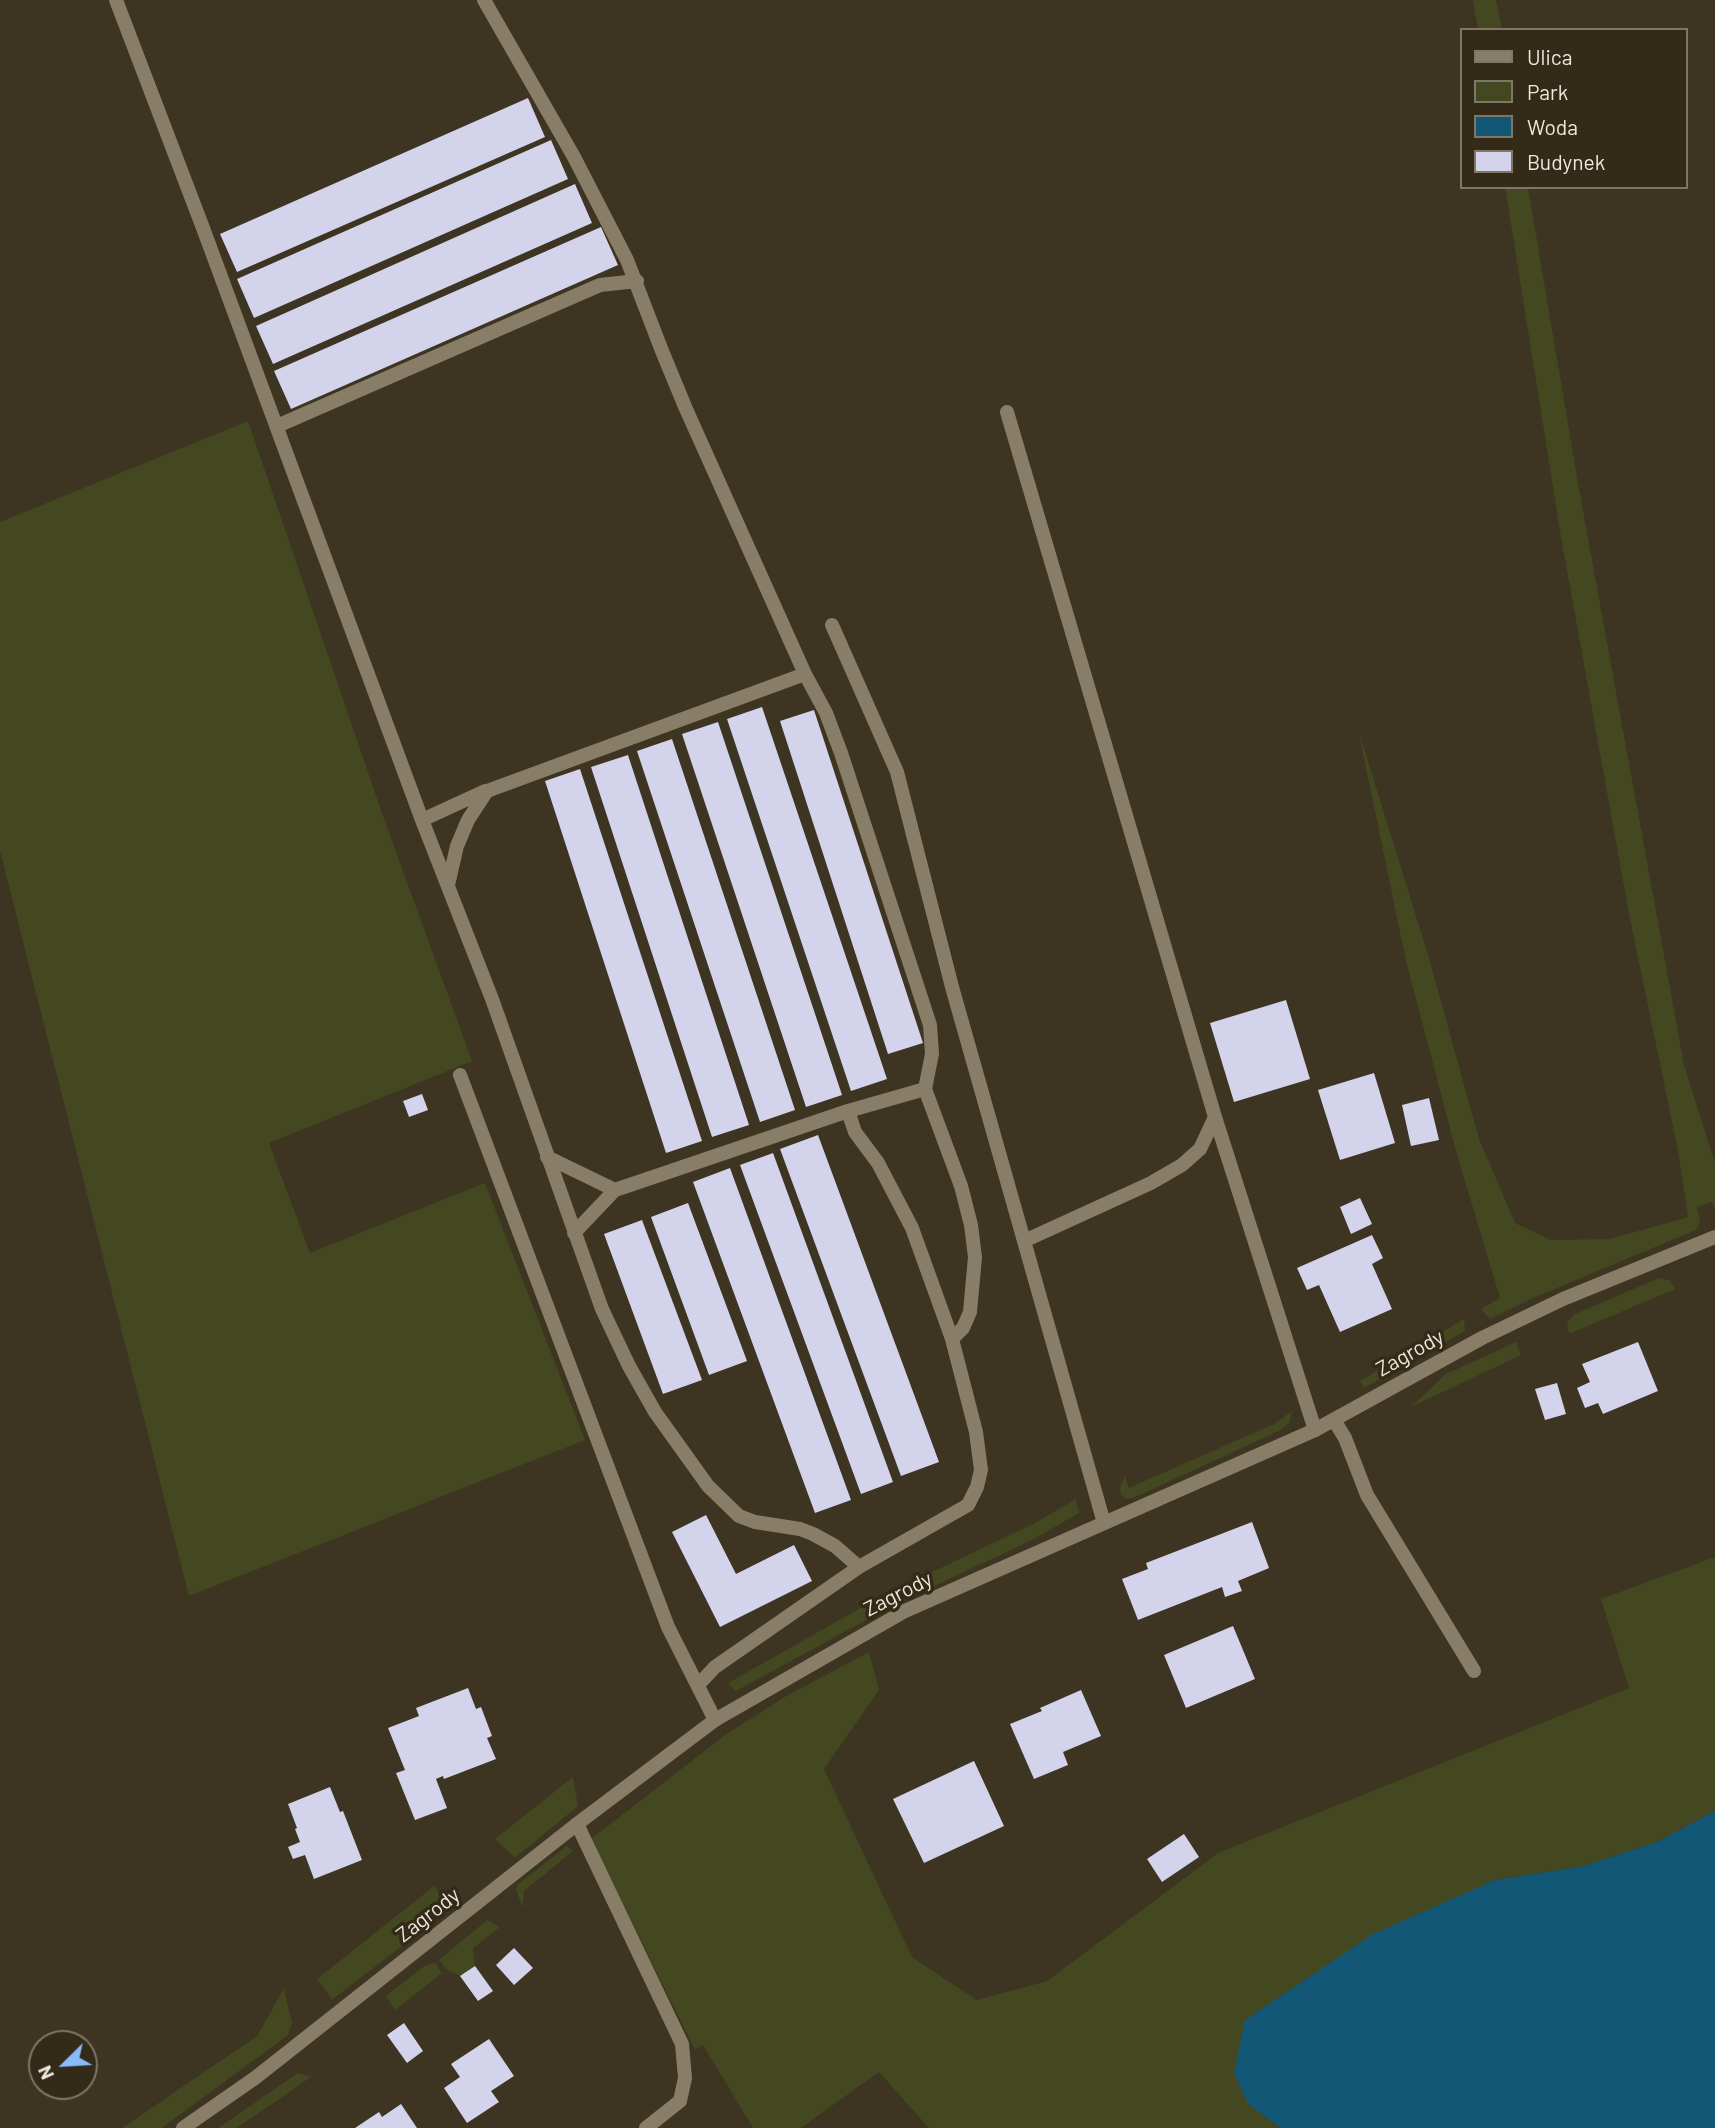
<!DOCTYPE html>
<html>
<head>
<meta charset="utf-8">
<style>
	body { margin:0 }
	#map { position:relative; width:1715px; height:2128px; overflow:hidden; background:#3d3421; font-family:Barlow,sans-serif }
	canvas { display:block }
	.legend { position:absolute; left:1460px; top:28px; width:228px; height:161px; box-sizing:border-box; background:#332a17; border:2px solid #7e7666; margin:0; padding:9px 12px; list-style:none; font-size:21px; color:#eee8dd }
	.legend li { display:flex; align-items:center; gap:14px; height:35px }
	.legend b { width:35px; border:2px solid #7e7666 }
	.north { position:absolute; left:28px; top:2030px; width:70px; height:70px; box-sizing:border-box; background:#332a17; border:2px solid #7e7666; border-radius:50%; rotate:246deg; font-size:19px; font-weight:700; line-height:28px; text-align:center; color:#eee8dd }
	.north::after { content:''; display:block; margin:auto; width:24px; height:32px; background:#89bafc; clip-path:polygon(50% 0,100% 100%,50% 72%,0 100%) }
</style>
</head>
<body>
<div id="map">
<canvas width="1715" height="2128"></canvas>
<ul class="legend">
<li><b style="height:9px;background:#887e67"></b>Ulica</li>
<li><b style="height:19px;background:#434820"></b>Park</li>
<li><b style="height:19px;background:#125775"></b>Woda</li>
<li><b style="height:19px;background:#d3d4ec"></b>Budynek</li>
</ul>
<div class="north">N</div>
</div>
<script>
const ctx = document.querySelector('canvas').getContext('2d');
ctx.lineJoin = 'round';
function paint(path, color) {
  ctx.fillStyle = color;
  ctx.fill(path, 'evenodd');
}
function toPath(rows) {
  const path = new Path2D();
  for (const r of rows) {
    path.moveTo(r[0], r[1]);
    for (let i = 2; i < r.length; i += 2) path.lineTo(r[i], r[i + 1]);
  }
  return path;
}
function strokePath(path, color, width, dash) {
  ctx.strokeStyle = color;
  ctx.lineWidth = width;
  ctx.lineCap = dash ? 'butt' : 'round';
  ctx.setLineDash(dash || []);
  ctx.stroke(path);
}
function drawText(font, color, halo, rows, align = 'center') {
  ctx.font = font + ' Barlow,sans-serif';
  ctx.lineWidth = 7;
  ctx.setLineDash([]);
  ctx.textBaseline = 'middle';
  ctx.strokeStyle = halo;
  ctx.fillStyle = color;
  for (const [text, x, y, turn = 0] of rows) {
    ctx.save();
    ctx.translate(x, y);
    ctx.rotate((+turn || 0) * Math.PI / 180);
    ctx.textAlign = isNaN(turn) ? turn : align;
    if (halo) ctx.strokeText(text, 0, 0);
    ctx.fillText(text, 0, 0);
    ctx.restore();
  }
}
paint(toPath([
	[1473,0,1496,0,1502,30,1478,30],
	[1505,187,1528,187,1578,483,1684,1065,1715,1163,1715,1209,1711,1202,1697,1207,1700,1223,1696,1230,1533,1298,1490,1319,1481,1309,1500,1298,1456,1151,1406,961,1358,729,1429,958,1479,1139,1515,1223,1551,1240,1610,1239,1688,1217,1678,1151,1629,914,1561,537],
	[248,421,383,816,472,1061,269,1143,310,1253,485,1183,585,1440,189,1596,0,851,0,522],
	[1659,1278,1669,1280,1675,1289,1569,1334,1567,1323,1575,1314],
	[1464,1319,1465,1331,1364,1388,1360,1381],
	[1516,1342,1521,1355,1411,1407,1446,1374],
	[1292,1411,1289,1423,1279,1431,1133,1498,1127,1499,1121,1495,1120,1487,1125,1476,1129,1488,1274,1424],
	[1076,1499,1079,1513,1034,1539,892,1606,736,1691,728,1683,880,1597,1035,1523],
	[1715,1557,1715,1811,1657,1842,1584,1866,1495,1880,1248,2104,1281,2128,929,2128,879,2072,801,2128,753,2128,703,2045,695,2050,591,1839,725,1735,788,1695,869,1652,879,1690,824,1769,912,1957,977,2000,1047,1981,1218,1853,1629,1688,1601,1599],
	[573,1777,578,1806,515,1858,495,1839],
	[567,1846,573,1851,524,1891,523,1908,516,1890,518,1884],
	[434,1886,451,1908,332,2000,317,1979],
	[487,1920,500,1927,473,1948,475,1966,460,1976,446,1969,439,1960],
	[435,1963,442,1973,395,2010,386,1996,424,1966],
	[284,1988,292,2023,288,2035,162,2128,122,2128,257,2036],
	[298,2073,311,2077,237,2128,218,2128]
]), '#434820');
paint(toPath([
	[1715,1811,1715,2128,1281,2128,1248,2104,1234,2073,1245,2020,1373,1934,1495,1880,1584,1866,1657,1842]
]), '#125775');
paint(toPath([
	[528,98,545,137,237,272,220,234],
	[551,140,568,179,254,318,237,279],
	[575,184,592,223,273,364,256,326],
	[601,227,618,265,291,409,274,371],
	[762,707,887,1079,851,1091,727,719],
	[814,710,923,1043,888,1054,780,721],
	[718,722,842,1095,806,1107,682,734],
	[672,739,795,1110,760,1122,637,751],
	[628,755,749,1125,712,1137,591,767],
	[580,769,702,1141,666,1153,545,781],
	[1286,1000,1310,1079,1234,1102,1210,1023],
	[1374,1073,1395,1143,1340,1160,1318,1090],
	[422,1094,428,1110,409,1117,403,1101],
	[1429,1098,1439,1140,1411,1146,1402,1105],
	[818,1135,939,1462,901,1476,780,1149],
	[773,1153,893,1482,861,1494,740,1165],
	[730,1168,851,1500,815,1513,693,1182],
	[1360,1198,1372,1224,1351,1234,1340,1207],
	[688,1203,747,1361,709,1375,651,1217],
	[642,1220,702,1380,663,1394,604,1234],
	[1372,1235,1383,1258,1372,1264,1392,1309,1340,1332,1319,1285,1307,1290,1297,1268],
	[1638,1342,1658,1391,1603,1414,1598,1403,1585,1408,1577,1388,1590,1382,1582,1364],
	[1557,1383,1566,1414,1545,1420,1535,1389],
	[706,1515,736,1574,794,1545,812,1581,720,1627,672,1532],
	[1252,1522,1269,1568,1238,1581,1242,1591,1225,1597,1222,1587,1138,1620,1122,1579,1148,1569,1146,1563],
	[1233,1626,1255,1679,1186,1708,1164,1655],
	[468,1688,476,1709,481,1707,492,1736,487,1738,496,1759,444,1779,443,1776,436,1779,447,1808,415,1820,396,1773,405,1770,388,1728,419,1716,416,1708],
	[1081,1690,1101,1736,1063,1752,1068,1765,1034,1779,1010,1724,1042,1711,1040,1708],
	[974,1761,1004,1826,924,1863,893,1799],
	[330,1787,340,1812,343,1811,362,1860,314,1879,305,1855,293,1859,288,1847,300,1842,295,1829,297,1828,288,1804],
	[1184,1834,1199,1857,1162,1882,1147,1859],
	[514,1948,533,1968,514,1985,496,1965],
	[475,1966,493,1991,478,2001,460,1976],
	[404,2023,423,2051,407,2063,387,2035],
	[489,2039,514,2076,491,2091,499,2102,467,2123,444,2088,460,2077,451,2064],
	[401,2104,417,2128,355,2128,379,2112,382,2117]
]), '#d3d4ec');
strokePath(toPath([
	[116,0,203,228,422,820,492,999,602,1309,629,1366,655,1412,708,1486,739,1516,755,1522,800,1529,813,1534,835,1546,859,1567],
	[484,0,574,157,627,260,662,351,686,409,805,674,826,713,841,753,930,1025,932,1054,925,1089,848,1111,615,1190,574,1233],
	[1007,412,1215,1117,1315,1430],
	[277,426,600,285,637,281],
	[832,625,897,772,952,987,1104,1523],
	[422,820,485,791],
	[448,885,457,846,468,820,487,791,805,674],
	[460,1075,668,1627,715,1720],
	[925,1089,961,1186,971,1225,975,1257,970,1312,963,1328,952,1339],
	[547,1157,615,1190],
	[1024,1241,1151,1183,1182,1165,1200,1149,1215,1117],
	[1334,1420,1345,1438,1367,1495,1474,1671],
	[698,1685,715,1667,859,1567,968,1505,977,1487,981,1470,976,1432,952,1339,912,1228,878,1163,855,1132,848,1111],
	[577,1824,682,2044,685,2078,680,2101,646,2128]
]), '#887e67', 14);
strokePath(toPath([
	[183,2128,255,2078,577,1824,715,1720,905,1611,1315,1430,1482,1338,1563,1299,1715,1237]
]), '#887e67', 14);
drawText('21px', '#eee8dd', '#332a17', [
	["Zagrody",1410,1353,-29],
	["Zagrody",898,1594,-27],
	["Zagrody",428,1915,-38]
]);
</script>
</body>
</html>
